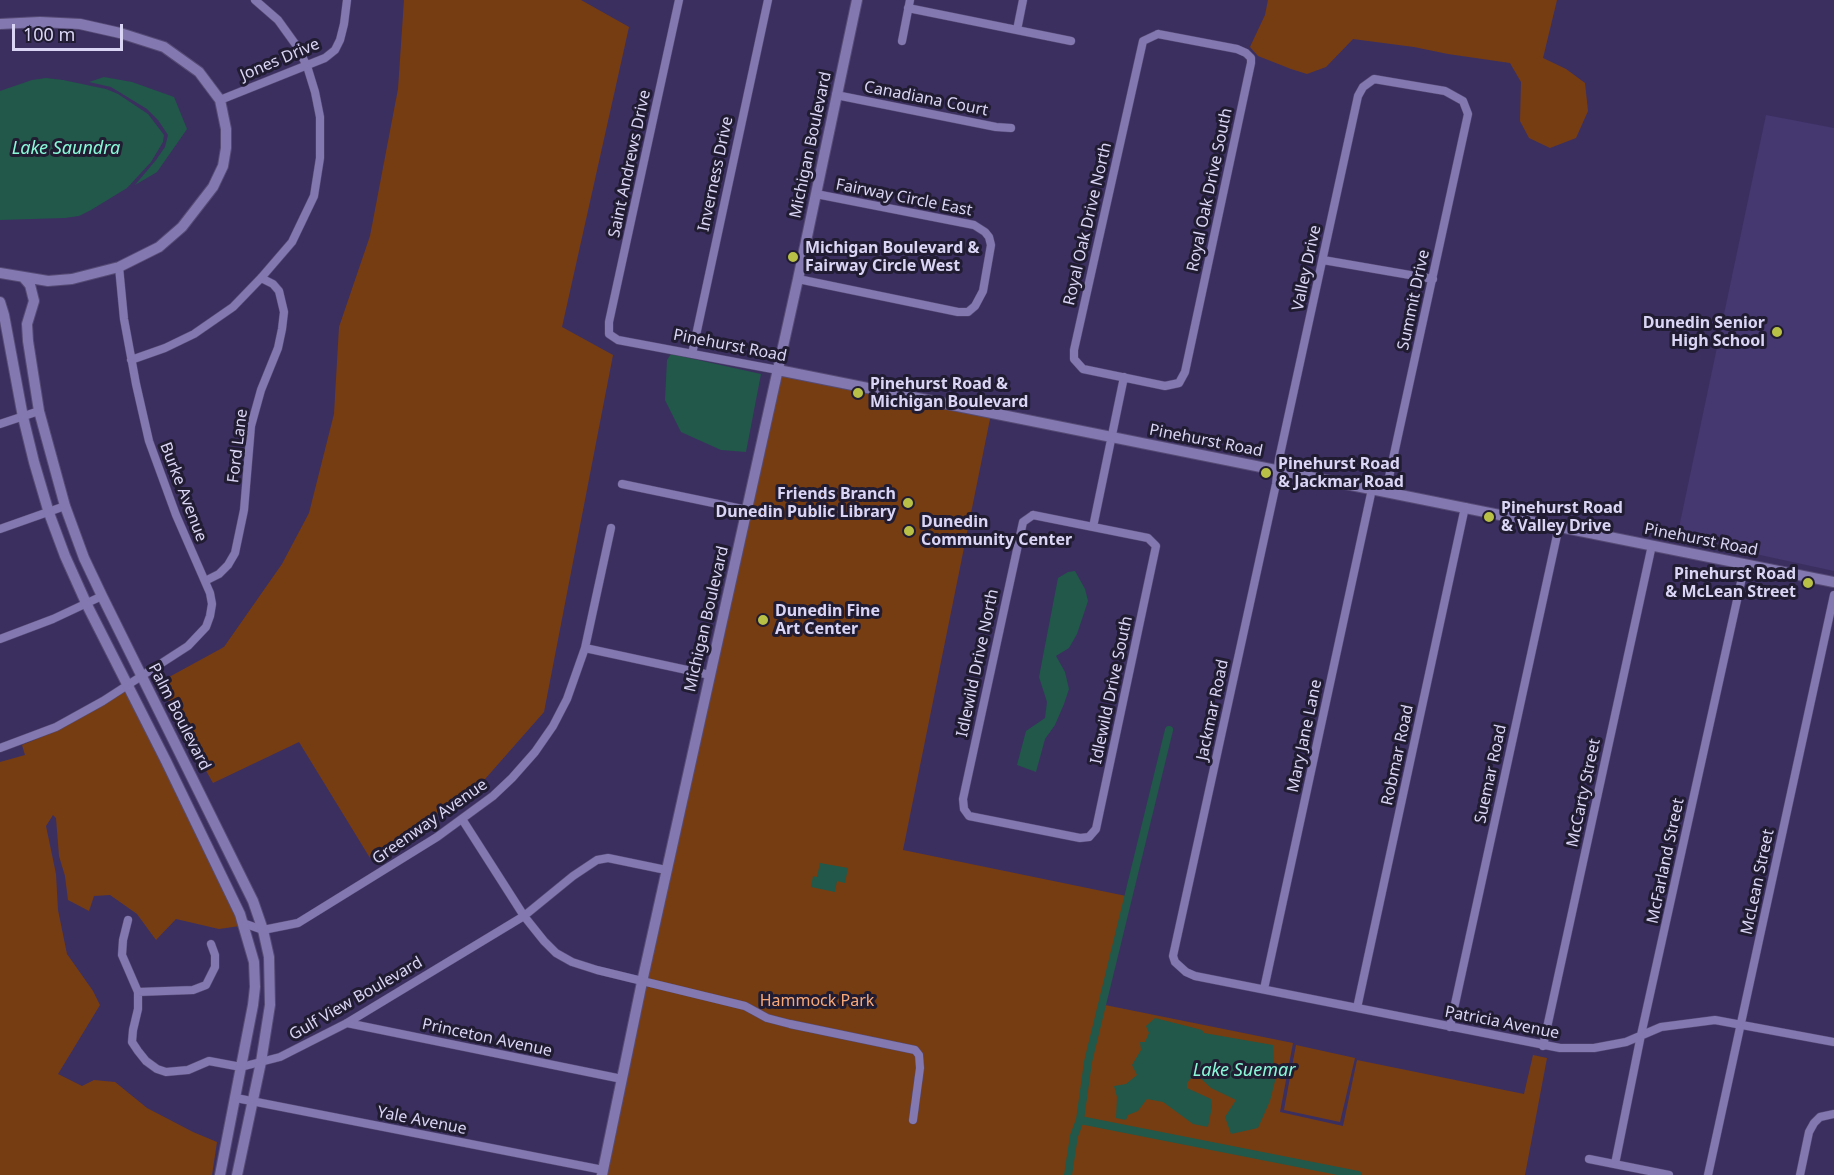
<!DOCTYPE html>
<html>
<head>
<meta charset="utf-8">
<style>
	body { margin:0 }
	#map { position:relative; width:1834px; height:1175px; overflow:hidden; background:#3b2f60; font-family:"Noto Sans",sans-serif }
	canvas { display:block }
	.scale { position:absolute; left:12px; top:24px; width:111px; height:27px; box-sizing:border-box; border:3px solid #dad5f4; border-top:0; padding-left:8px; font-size:18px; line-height:21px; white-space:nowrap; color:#dad5f4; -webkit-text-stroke:4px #211c32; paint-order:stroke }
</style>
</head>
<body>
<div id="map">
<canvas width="1834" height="1175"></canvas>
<div class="scale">100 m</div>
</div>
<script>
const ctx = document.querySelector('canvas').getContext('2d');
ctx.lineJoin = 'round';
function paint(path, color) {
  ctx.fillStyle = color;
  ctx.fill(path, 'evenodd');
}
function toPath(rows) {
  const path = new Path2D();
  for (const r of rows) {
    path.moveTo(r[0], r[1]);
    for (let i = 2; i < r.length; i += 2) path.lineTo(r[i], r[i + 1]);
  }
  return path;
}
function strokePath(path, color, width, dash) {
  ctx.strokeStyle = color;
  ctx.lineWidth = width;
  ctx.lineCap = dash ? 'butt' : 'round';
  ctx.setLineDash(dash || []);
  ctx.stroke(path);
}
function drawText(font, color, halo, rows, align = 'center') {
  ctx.font = font + ' "Noto Sans",sans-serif';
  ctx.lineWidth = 6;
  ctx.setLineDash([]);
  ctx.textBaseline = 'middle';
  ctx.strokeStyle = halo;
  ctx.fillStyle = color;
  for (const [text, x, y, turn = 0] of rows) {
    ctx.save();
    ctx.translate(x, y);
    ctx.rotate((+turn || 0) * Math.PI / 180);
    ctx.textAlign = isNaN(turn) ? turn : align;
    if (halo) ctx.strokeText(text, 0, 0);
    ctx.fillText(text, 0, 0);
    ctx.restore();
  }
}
paint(toPath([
	[1766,115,1834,128,1834,571,1677,537]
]), '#45376f');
paint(toPath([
	[404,0,581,0,629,27,562,327,613,355,544,712,478,787,370,858,299,742,213,783,178,721,160,682,224,647,282,564,309,513,334,414,339,327,370,236,398,89],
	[1268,0,1557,0,1543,58,1566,69,1585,83,1588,111,1576,138,1550,148,1529,138,1520,121,1521,82,1510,63,1448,54,1414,47,1353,39,1326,67,1307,74,1291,69,1258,56,1250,47,1265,15],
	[778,370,991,414,903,850,1131,897,1105,1005,1293,1043,1280,1112,1343,1126,1357,1060,1524,1094,1533,1055,1547,1058,1525,1175,602,1175],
	[126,691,223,888,240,926,219,929,176,919,156,940,137,914,110,895,94,896,89,911,68,900,65,876,59,856,56,818,53,815,46,826,56,874,58,910,67,954,93,991,100,1005,58,1074,82,1086,94,1080,115,1082,147,1108,193,1132,217,1142,212,1175,0,1175,0,762,25,755,22,745,59,730],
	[1296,1045,1355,1058,1340,1122,1284,1110]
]), '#773d12');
paint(toPath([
	[104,77,132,82,174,97,187,129,157,172,135,185,156,160,165,147,168,135,158,120,147,109,111,87,89,82],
	[46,78,63,80,106,89,118,94,148,114,164,135,163,142,151,162,127,188,91,210,79,216,65,218,0,220,0,91,32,80],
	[671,354,761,374,746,452,721,450,681,432,665,400,667,360],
	[1075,571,1085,589,1088,601,1077,634,1069,648,1056,656,1065,672,1069,689,1064,704,1055,725,1045,739,1036,772,1017,765,1026,731,1045,718,1047,702,1039,677,1058,578,1068,572],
	[820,863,848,868,845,883,837,881,835,892,811,887,813,876,817,877],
	[1155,1018,1202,1030,1204,1033,1273,1045,1275,1081,1270,1101,1258,1128,1231,1134,1225,1117,1236,1100,1211,1088,1198,1076,1194,1075,1187,1083,1187,1088,1211,1099,1212,1107,1208,1127,1193,1124,1163,1102,1147,1099,1138,1111,1128,1115,1126,1120,1116,1118,1117,1097,1114,1086,1126,1084,1137,1075,1132,1065,1141,1050,1140,1042,1145,1042,1149,1033,1146,1026]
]), '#215849');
strokePath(toPath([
	[1080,1120,1358,1175],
	[1068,1175,1074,1136,1080,1120,1088,1062,1169,730]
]), '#215849', 8);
const street = toPath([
	[679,0,609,322,609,334,618,340,778,370],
	[908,8,1071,41],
	[1017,30,1023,0],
	[1158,34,1237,49,1246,53,1251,58,1251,63,1185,372,1179,383,1165,386,1083,369,1074,359,1074,350,1143,41,1158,34],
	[902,41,910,0],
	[836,95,996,127,1011,128],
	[220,100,325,58,335,50,340,40,344,24,347,0],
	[1323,260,1433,279],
	[798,279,958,312,968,312,975,306,983,291,991,245,989,237,985,232,974,225,816,194],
	[692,354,768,0],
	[131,360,165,348,194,334,233,307,261,278,292,242,314,196,320,158,320,117,315,92,307,66,296,45,278,20,255,0],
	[0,424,39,411],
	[622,484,747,510],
	[1386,491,1468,114,1463,101,1445,91,1374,79,1363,87,1358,96,1279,459,1276,484,1173,956,1175,962,1186,972,1195,976,1560,1048,1594,1048,1626,1042,1661,1027,1715,1020,1834,1042],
	[1033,515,1148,538,1156,546,1096,829,1089,837,1080,838,969,816,964,809,963,799,1023,522,1033,515],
	[1093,527,1124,377],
	[0,529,65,506],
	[205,581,219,574,228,565,235,553,244,510,251,426,261,390,278,348,282,329,284,312,279,291,273,284,261,278],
	[0,639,53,619,102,596],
	[585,648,710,675],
	[0,748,56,727,103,701,188,646,206,627,210,616,212,604,210,593,176,515,149,441,136,384,124,319,119,267],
	[462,819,524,916,544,941,556,953,572,962,597,970,745,1006,767,1018,790,1024,915,1050,919,1055,920,1068,913,1120],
	[128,920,123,940,122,955,138,992,138,1009,133,1030,132,1042,138,1051,146,1061,157,1069,166,1072,188,1070,209,1061,241,1067,280,1057,347,1023,524,916,573,876,597,860,608,858,666,870],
	[243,923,263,930,298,923,437,837,493,796,512,778,535,752,553,726,567,699,585,648,611,528],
	[1264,989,1372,489],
	[138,992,193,990,206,985,215,967,215,955,211,944],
	[1357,1008,1465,507],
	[347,1023,622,1079],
	[1450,1027,1559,526],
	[1543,1046,1652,545],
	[236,1098,603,1170],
	[1589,1159,1669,1175],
	[1615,1164,1641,1035,1745,564],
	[1708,1175,1834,595],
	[1800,1175,1809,1132,1814,1123,1820,1117,1834,1114]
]);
const secondary = toPath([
	[0,24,40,22,80,24,120,33,164,47,199,72,220,100,226,129,226,148,223,166,213,187,182,227,159,247,119,267,72,279,48,281,0,273],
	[24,278,30,285,34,301,27,324,28,341,39,411,65,506,84,558,102,596,253,901,263,930,269,957,270,1005,261,1062,237,1175],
	[0,302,4,315,23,417,34,462,49,513,65,556,87,605,166,761,240,914,254,962,255,987,253,1005,220,1175],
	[778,370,1834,582],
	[602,1175,642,982,798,279,857,0]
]);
strokePath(street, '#564b75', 9);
strokePath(secondary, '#564b75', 12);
strokePath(street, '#8378b0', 8);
strokePath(secondary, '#8378b0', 10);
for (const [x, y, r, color] of [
	[793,257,6,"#b9c046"],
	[1777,332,6,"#b9c046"],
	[858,393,6,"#b9c046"],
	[1266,473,6,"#b9c046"],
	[908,503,6,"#b9c046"],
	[1489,517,6,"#b9c046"],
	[909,531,6,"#b9c046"],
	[1808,583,6,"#b9c046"],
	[763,620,6,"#b9c046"]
]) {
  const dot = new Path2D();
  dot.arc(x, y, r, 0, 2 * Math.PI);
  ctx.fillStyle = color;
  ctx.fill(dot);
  strokePath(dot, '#211c32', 2);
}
drawText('16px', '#dad5f4', '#211c32', [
	["Jones Drive",280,60,-23],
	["Canadiana Court",926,99,11],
	["Michigan Boulevard",811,145,-78],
	["Saint Andrews Drive",630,164,-78],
	["Inverness Drive",716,174,-78],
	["Royal Oak Drive South",1210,190,-78],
	["Fairway Circle East",904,198,11],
	["Royal Oak Drive North",1088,224,-77],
	["Valley Drive",1307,268,-78],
	["Summit Drive",1414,300,-78],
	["Pinehurst Road",730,346,11],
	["Pinehurst Road",1206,441,11],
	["Ford Lane",238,446,-83],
	["Burke Avenue",183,492,69],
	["Pinehurst Road",1701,540,11],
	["Michigan Boulevard",707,619,-77],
	["Idlewild Drive North",978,663,-78],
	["Idlewild Drive South",1112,690,-78],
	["Jackmar Road",1213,710,-78],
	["Palm Boulevard",179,717,63],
	["Mary Jane Lane",1305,736,-78],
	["Robmar Road",1398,755,-78],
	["Suemar Road",1491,774,-78],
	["McCarty Street",1584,793,-78],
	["Greenway Avenue",430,822,-35],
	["McFarland Street",1666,861,-78],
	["McLean Street",1758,882,-78],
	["Gulf View Boulevard",356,999,-30],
	["Patricia Avenue",1502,1023,11],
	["Princeton Avenue",487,1038,12],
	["Yale Avenue",422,1121,11]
]);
drawText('bold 16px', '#dad5f4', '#211c32', [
	["Michigan Boulevard &",805,248],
	["Fairway Circle West",805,266],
	["Dunedin Senior",1765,323,"right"],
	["High School",1765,341,"right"],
	["Pinehurst Road &",870,384],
	["Michigan Boulevard",870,402],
	["Pinehurst Road",1278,464],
	["& Jackmar Road",1278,482],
	["Friends Branch",896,494,"right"],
	["Dunedin Public Library",896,512,"right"],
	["Pinehurst Road",1501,508],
	["& Valley Drive",1501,526],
	["Dunedin",921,522],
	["Community Center",921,540],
	["Pinehurst Road",1796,574,"right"],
	["& McLean Street",1796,592,"right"],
	["Dunedin Fine",775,611],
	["Art Center",775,629]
], 'left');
drawText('16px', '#faaa79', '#211c32', [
	["Hammock Park",817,1001]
]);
drawText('italic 18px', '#89f9d8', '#211c32', [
	["Lake Saundra",66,149],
	["Lake Suemar",1244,1071]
]);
</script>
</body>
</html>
